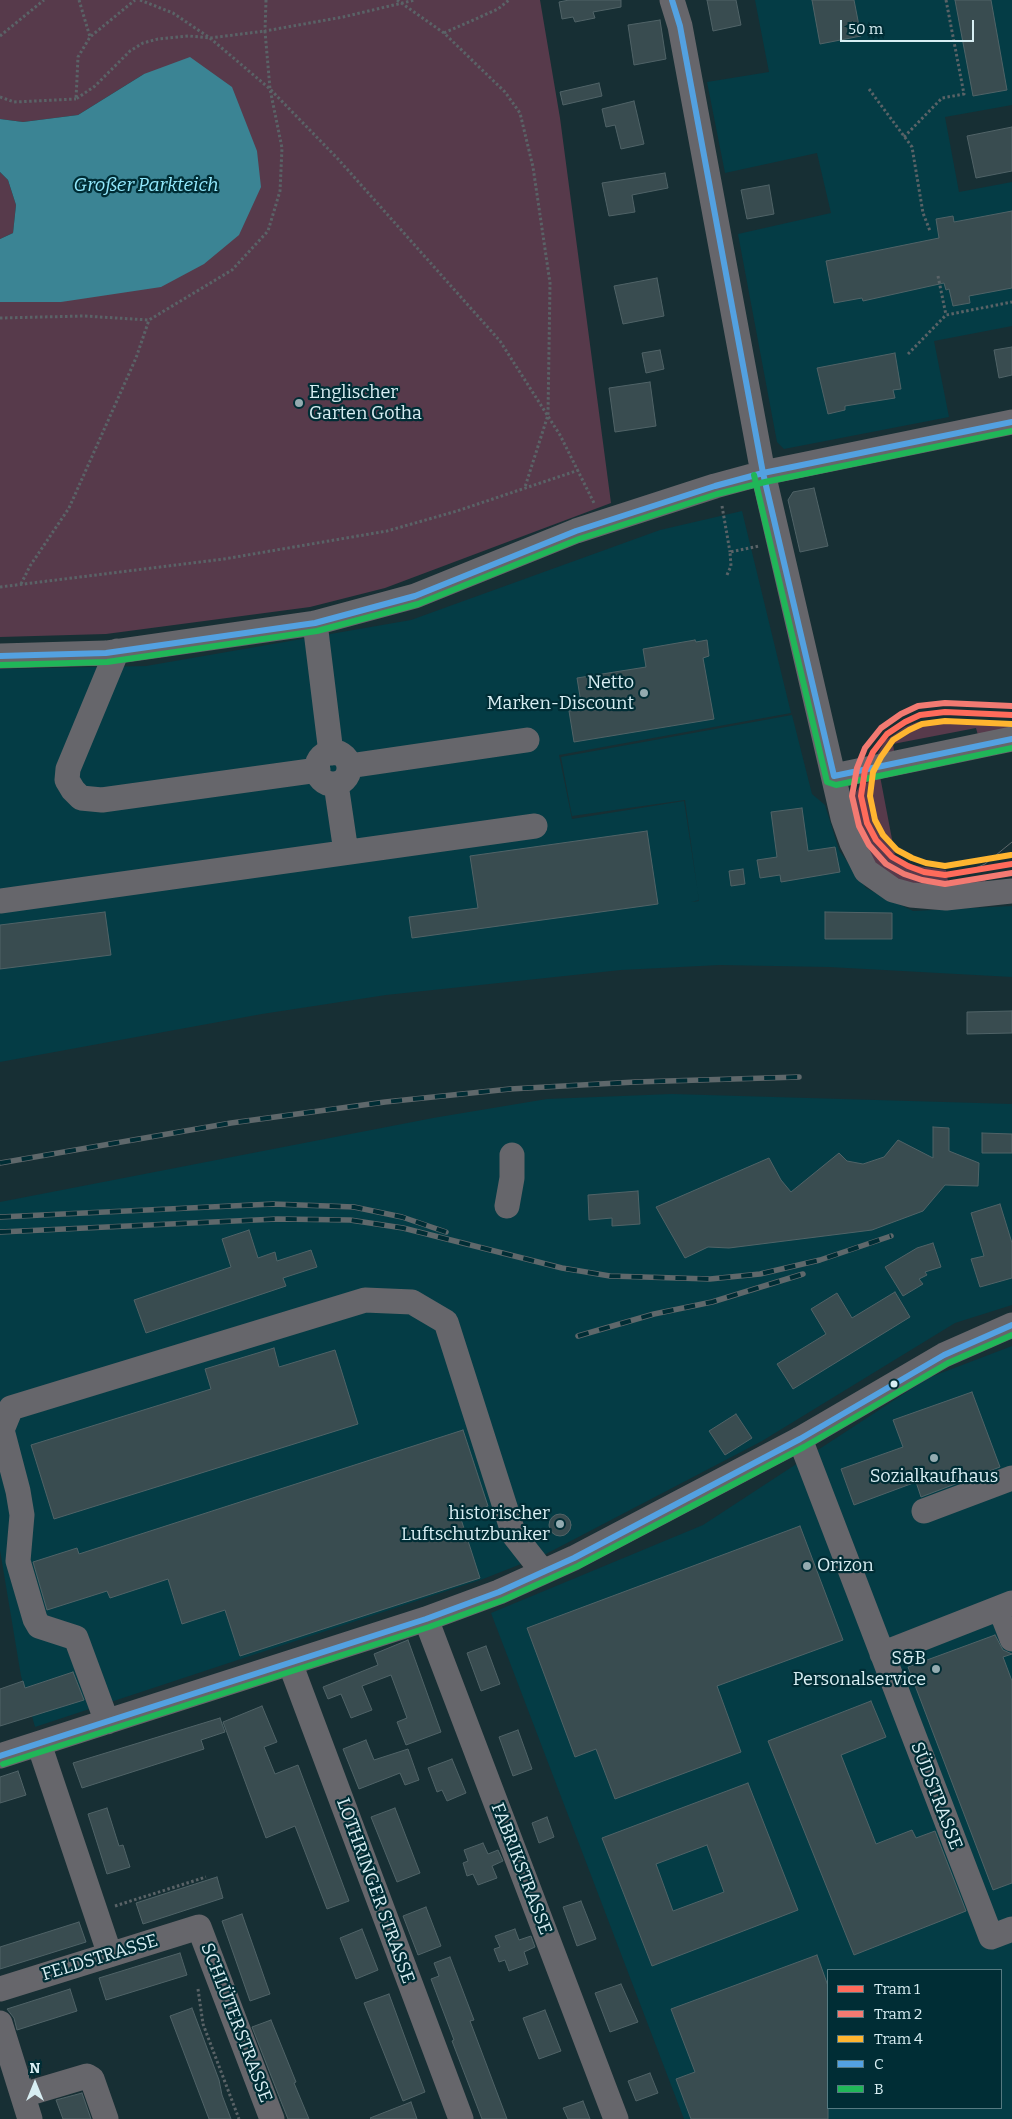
<!DOCTYPE html>
<html>
<head>
<meta charset="utf-8">
<style>
	body { margin:0 }
	#map { position:relative; width:1012px; height:2119px; overflow:hidden; background:#172f34; font-family:Bitter,serif }
	canvas { display:block }
	.legend { position:absolute; left:827px; top:1969px; width:175px; height:140px; box-sizing:border-box; background:#002d35; border:1px solid #567a81; margin:0; padding:6px 9px; list-style:none; font-size:15px; color:#d8eef3 }
	.legend li { display:flex; align-items:center; gap:10px; height:25px }
	.legend b { width:25px; border:1px solid #567a81 }
	.north { position:absolute; left:10px; top:2059px; width:50px; height:50px; -webkit-text-stroke:4px #002d35; paint-order:stroke; rotate:0deg; font-size:14px; font-weight:700; line-height:20px; text-align:center; color:#d8eef3 }
	.north::after { content:''; display:block; margin:auto; width:18px; height:22px; background:#d8eef3; clip-path:polygon(50% 0,100% 100%,50% 72%,0 100%) }
	.scale { position:absolute; left:840px; top:20px; width:134px; height:22px; box-sizing:border-box; border:2px solid #d8eef3; border-top:0; padding-left:6px; font-size:15px; line-height:18px; white-space:nowrap; color:#d8eef3; -webkit-text-stroke:4px #002d35; paint-order:stroke }
</style>
</head>
<body>
<div id="map">
<canvas width="1012" height="2119"></canvas>
<ul class="legend">
<li><b style="height:6px;background:#ff6b5b"></b>Tram 1</li>
<li><b style="height:6px;background:#f37a72"></b>Tram 2</li>
<li><b style="height:6px;background:#ffb530"></b>Tram 4</li>
<li><b style="height:6px;background:#53a1e1"></b>C</li>
<li><b style="height:6px;background:#20b658"></b>B</li>
</ul>
<div class="north">N</div>
<div class="scale">50 m</div>
</div>
<script>
const ctx = document.querySelector('canvas').getContext('2d');
ctx.lineJoin = 'round';
function paint(path, color) {
  ctx.fillStyle = color;
  ctx.fill(path, 'evenodd');
}
function toPath(rows) {
  const path = new Path2D();
  for (const r of rows) {
    if (r.length === 3) {
      path.moveTo(r[0] + r[2], r[1]);
      path.arc(r[0], r[1], r[2], 0, 2 * Math.PI);
      continue;
    }
    path.moveTo(r[0], r[1]);
    for (let i = 2; i < r.length; i += 2) path.lineTo(r[i], r[i + 1]);
  }
  return path;
}
function strokePath(path, color, width, dash) {
  ctx.strokeStyle = color;
  ctx.lineWidth = width;
  ctx.lineCap = dash ? 'butt' : 'round';
  ctx.setLineDash(dash || []);
  ctx.stroke(path);
}
function drawText(font, color, halo, rows, align = 'center') {
  ctx.font = font + ' Bitter,serif';
  ctx.lineWidth = 4.5;
  ctx.setLineDash([]);
  ctx.textBaseline = 'middle';
  ctx.strokeStyle = halo;
  ctx.fillStyle = color;
  for (const [text, x, y, turn = 0] of rows) {
    ctx.save();
    ctx.translate(x, y);
    ctx.rotate((+turn || 0) * Math.PI / 180);
    ctx.textAlign = isNaN(turn) ? turn : align;
    if (halo) ctx.strokeText(text, 0, 0);
    ctx.fillText(text, 0, 0);
    ctx.restore();
  }
}
paint(toPath([
	[755,0,1012,0,1012,105,945,117,959,192,1012,182,1012,326,934,341,949,417,784,449,777,442,738,234,831,213,817,153,725,173,707,82,769,72],
	[742,511,791,713,559,755,572,819,684,801,699,900,691,902,699,901,685,800,572,816,561,757,792,715,812,794,825,805,839,850,866,888,913,911,1012,906,1012,977,829,967,720,965,621,970,386,995,262,1014,0,1062,0,669,146,666,411,620,660,530],
	[672,1094,1012,1104,1012,1305,955,1323,762,1441,544,1555,483,1579,35,1727,21,1676,0,1550,0,1202,433,1118,547,1099],
	[1012,1346,1012,2119,684,2119,491,1613,703,1525,928,1378],
	[828,1970,1001,1970,1001,2108,828,2108]
]), '#043c45');
paint(toPath([
	[0,0,540,0,560,118,611,503,385,588,310,607,106,634,0,637,0,302,61,302,144,74,78,115,23,122,0,119],
	[0,172,8,180,16,205,13,233,0,239],
	[941,719,1012,723,1012,732,979,739,976,728,893,744,894,751,877,755,885,741,905,727,917,722],
	[880,776,895,855,911,865,946,870,948,881,986,876,985,883,982,886,921,885,903,881,883,872,871,859,862,846,852,806,854,795,859,787]
]), '#573a4b');
paint(toPath([
	[190,57,232,87,257,151,261,187,239,235,204,264,161,287,61,302,0,302,0,239,13,233,16,205,8,180,0,172,0,119,23,122,78,115,144,74]
]), '#3b8494');
const building = toPath([
	[569,0,621,0,621,7,593,12,595,18,575,22,573,17,562,19,559,2,569,0],
	[707,0,736,0,741,25,713,31,707,0],
	[812,0,854,0,861,36,820,44,812,0],
	[955,0,991,0,1007,90,973,96,955,0],
	[660,20,666,59,634,65,628,25,660,20],
	[599,83,602,96,563,105,560,92,599,83],
	[634,101,644,144,621,149,615,125,606,127,602,109,634,101],
	[1012,127,1012,171,976,178,967,136,1012,127],
	[665,173,668,188,632,195,635,212,609,216,602,183,665,173],
	[769,185,774,214,747,219,741,190,769,185],
	[1012,211,1012,288,969,296,970,303,953,306,949,289,946,290,944,283,863,301,862,298,834,303,826,261,939,238,936,219,953,216,954,222,1012,211],
	[657,278,664,316,623,324,614,286,657,278],
	[1012,347,1012,375,999,378,994,350,1012,347],
	[660,350,664,369,646,373,642,353,660,350],
	[895,353,901,389,893,390,895,398,845,406,845,410,828,414,817,368,895,353],
	[650,382,656,426,615,432,609,388,650,382],
	[814,488,828,546,800,552,788,500,793,492,814,488],
	[695,640,696,642,707,640,709,656,703,658,714,719,574,742,569,711,582,709,577,678,646,667,643,649,695,640],
	[802,808,808,851,835,847,840,872,781,882,780,875,760,878,757,860,777,857,771,812,802,808],
	[647,831,658,904,412,938,409,917,478,908,470,856,647,831],
	[743,869,745,884,731,886,729,871,743,869],
	[105,912,111,955,0,969,0,925,105,912],
	[825,912,892,913,892,939,825,939,825,912],
	[1012,1011,1012,1033,967,1034,967,1012,1012,1011],
	[933,1127,949,1128,949,1151,979,1163,978,1186,945,1185,923,1211,872,1230,729,1248,708,1247,685,1258,656,1207,769,1158,781,1180,791,1192,839,1153,847,1161,863,1164,884,1157,898,1140,933,1158,933,1127],
	[982,1133,1012,1134,1012,1153,982,1153,982,1133],
	[638,1191,640,1224,612,1226,612,1218,589,1220,588,1195,638,1191],
	[1000,1204,1012,1243,1012,1278,980,1287,971,1259,984,1256,971,1213,1000,1204],
	[249,1230,258,1258,275,1252,277,1261,311,1250,317,1267,283,1278,286,1286,146,1333,134,1300,231,1267,222,1239,249,1230],
	[933,1243,941,1267,925,1272,927,1275,919,1279,923,1284,903,1296,885,1267,917,1248,933,1243],
	[895,1292,910,1317,793,1389,777,1364,826,1334,811,1309,837,1293,852,1318,895,1292],
	[274,1348,279,1367,335,1350,358,1424,54,1519,31,1445,211,1389,205,1369,274,1348],
	[972,1392,1000,1467,921,1497,916,1482,854,1505,841,1469,903,1447,893,1420,972,1392],
	[736,1414,752,1438,725,1455,709,1431,736,1414],
	[463,1430,488,1506,460,1516,480,1578,240,1656,225,1610,182,1624,168,1579,110,1598,107,1591,47,1610,33,1562,77,1548,79,1554,463,1430],
	[560,1525,11],
	[800,1526,843,1640,717,1686,741,1752,615,1799,596,1749,575,1757,527,1628,800,1526],
	[995,1635,1003,1650,1012,1654,1003,1657,1012,1681,1012,1883,993,1890,908,1667,995,1635],
	[408,1640,441,1732,406,1745,397,1722,407,1718,391,1675,362,1686,372,1710,351,1718,341,1694,328,1699,323,1687,378,1665,374,1654,408,1640],
	[486,1646,500,1684,481,1691,467,1653,486,1646],
	[73,1672,84,1700,0,1726,0,1689,23,1681,25,1688,73,1672],
	[871,1701,886,1737,841,1755,876,1844,912,1830,916,1838,935,1831,966,1911,854,1955,768,1741,871,1701],
	[262,1706,277,1742,264,1747,275,1774,298,1765,349,1901,327,1909,295,1826,266,1838,223,1722,262,1706],
	[220,1718,225,1732,201,1740,204,1749,82,1788,73,1763,220,1718],
	[518,1730,532,1769,513,1776,499,1737,518,1730],
	[366,1740,374,1760,408,1749,419,1780,405,1785,400,1773,359,1789,343,1749,366,1740],
	[452,1759,466,1793,447,1801,442,1790,437,1792,428,1768,452,1759],
	[18,1771,26,1795,0,1803,0,1777,18,1771],
	[748,1783,798,1910,652,1966,602,1838,748,1783],
	[707,1845,724,1892,673,1911,656,1864,707,1845],
	[107,1808,119,1846,123,1845,130,1867,107,1874,88,1814,107,1808],
	[395,1808,420,1873,397,1882,371,1817,395,1808],
	[547,1817,554,1837,539,1843,532,1823,547,1817],
	[483,1843,488,1854,498,1850,503,1861,492,1866,497,1878,478,1885,473,1874,467,1876,463,1863,468,1861,464,1850,483,1843],
	[217,1877,223,1898,143,1924,136,1903,217,1877],
	[581,1901,596,1939,577,1946,563,1907,581,1901],
	[426,1907,441,1946,418,1955,403,1916,426,1907],
	[242,1914,270,1994,250,2001,222,1921,242,1914],
	[79,1922,86,1942,0,1969,0,1947,79,1922],
	[362,1929,378,1970,356,1979,340,1938,362,1929],
	[515,1929,519,1940,531,1936,535,1947,524,1952,528,1964,509,1971,505,1960,499,1962,494,1949,500,1947,495,1936,515,1929],
	[180,1953,187,1975,106,2000,99,1978,180,1953],
	[817,1955,828,1986,828,2119,691,2119,676,2079,695,2072,671,2009,817,1955],
	[450,1957,474,2020,470,2021,507,2119,482,2119,452,2041,454,2040,431,1979,439,1976,434,1963,450,1957],
	[621,1984,638,2022,610,2032,595,1993,621,1984],
	[70,1989,77,2011,17,2030,14,2018,7,2009,70,1989],
	[389,1994,425,2092,403,2101,364,2003,389,1994],
	[192,2008,219,2080,222,2095,231,2119,209,2119,170,2016,192,2008],
	[545,2010,561,2051,539,2059,523,2018,545,2010],
	[271,2020,296,2082,294,2083,309,2119,288,2119,282,2104,252,2027,271,2020],
	[650,2073,658,2093,636,2101,628,2081,650,2073],
	[82,2093,91,2119,63,2119,56,2100,82,2093],
	[583,2101,590,2119,568,2119,563,2108,583,2101],
	[411,2102,417,2119,371,2119,370,2118,411,2102]
]);
paint(building, '#394c50');
strokePath(building, '#506367', 1);
strokePath(toPath([
	[79,0,90,37],
	[140,0,173,13,210,38,270,89,338,159,500,341,560,435,595,505],
	[266,0,265,31,343,17,415,0],
	[397,0,444,33,505,92,520,113,533,167,550,283,548,415,525,487],
	[444,33,498,9,509,0],
	[0,36,44,0],
	[869,89,912,147,923,213,930,231],
	[0,97,14,102,76,99],
	[904,137,942,98,964,94,946,0],
	[938,276,946,315],
	[0,318,84,316,149,320,232,270,268,231,280,191,282,148,270,89,265,31,210,38,189,36,158,39,143,43,130,51,95,86,76,99,78,57,90,37,135,0],
	[908,354,946,315,1012,302],
	[722,506,730,552],
	[727,575,731,566,730,552,759,546],
	[21,584,30,566,69,508,136,358,149,320],
	[0,587,224,559,387,531,457,511,579,470],
	[115,1906,206,1877],
	[198,1989,203,2024,239,2119]
]), '#5a6367', 3, [2.5, 2.5]);
strokePath(toPath([
	[672,0,680,26,763,473,843,818,852,843,866,871,893,890,911,895,946,898,1012,891],
	[315,623,331,753],
	[117,651,68,769,67,780,73,790,81,798,102,800,318,770],
	[0,656,106,653,315,623,415,596,576,531,715,486,763,473,1012,422],
	[333,768,16],
	[349,766,527,740],
	[834,776,1012,739],
	[336,784,346,852],
	[0,901,535,826],
	[507,1206,512,1178,512,1155],
	[800,1439,991,1937,1012,1929],
	[924,1511,1012,1478],
	[1000,1608,1012,1639],
	[426,1619,616,2119],
	[882,1654,1012,1603],
	[290,1663,461,2119],
	[107,1722,76,1638,39,1626,35,1619,18,1561,22,1515,18,1491,2,1430,11,1408,365,1300,412,1302,446,1322,514,1535,543,1572],
	[39,1744,110,1955],
	[0,1756,426,1619,499,1592,574,1558,800,1439,944,1355,1012,1325],
	[0,1989,199,1927,272,2119],
	[0,2023,30,2119],
	[23,2095,87,2076,92,2079,106,2119]
]), '#66666b', 25);
strokePath(toPath([
	[966,872,985,864,1012,842]
]), '#5f686b', 1);
const rail = toPath([
	[0,1163,231,1123,385,1102,510,1089,635,1082,799,1077],
	[0,1217,273,1204,354,1207,402,1217,446,1232],
	[0,1232,277,1219,350,1220,403,1228,562,1268,610,1276,710,1279,760,1274,820,1260,891,1236],
	[578,1336,654,1314,712,1302,803,1274]
]);
strokePath(rail, '#5f686b', 5.5);
strokePath(rail, '#002d35', 4, [11]);
strokePath(toPath([
	[672,0,680,26,763,473,834,776],
	[0,656,106,653,315,623,415,596,576,531,715,486,763,473,1012,422],
	[834,776,1012,739],
	[0,1756,426,1619,499,1592,574,1558,800,1439,944,1355,1012,1325]
]), '#53a1e1', 6);
strokePath(toPath([
	[754,475,827,782,836,785,1012,748],
	[0,665,107,662,317,631,418,604,579,539,717,494,765,482,1012,431],
	[3,1764,429,1627,503,1600,578,1566,804,1447,948,1363,1012,1335]
]), '#20b658', 6);
strokePath(toPath([
	[1012,715,945,712,920,715,905,722,887,734,873,752,865,770,861,796,867,823,876,840,892,857,908,866,924,872,945,875,1012,864]
]), '#ff6b5b', 6);
strokePath(toPath([
	[1012,706,945,703,918,706,901,714,881,728,865,748,857,768,852,796,859,826,869,845,886,864,904,874,922,880,945,884,1012,873]
]), '#f37a72', 6);
strokePath(toPath([
	[1011,855,945,866,926,863,912,858,897,850,883,835,875,820,870,796,873,772,881,757,893,740,909,730,922,724,945,721,1012,724]
]), '#ffb530', 6);
for (const [x, y, r, color] of [
	[299,403,5,"#94abb0"],
	[644,693,5,"#94abb0"],
	[894,1384,4.5,"#d8eef3"],
	[934,1458,5,"#94abb0"],
	[560,1524,5,"#94abb0"],
	[807,1566,5,"#94abb0"],
	[936,1669,5,"#94abb0"]
]) {
  const dot = new Path2D();
  dot.arc(x, y, r, 0, 2 * Math.PI);
  ctx.fillStyle = color;
  ctx.fill(dot);
  strokePath(dot, '#002d35', 2);
}
drawText('18px', '#d8eef3', '#002d35', [
	["Englischer",309,393,"left"],
	["Garten Gotha",309,414,"left"],
	["Netto",634,683],
	["Marken-Discount",634,704],
	["Sozialkaufhaus",934,1477,"center"],
	["historischer",550,1514],
	["Luftschutzbunker",550,1535],
	["Orizon",817,1566,"left"],
	["S&B",926,1659],
	["Personalservice",926,1680]
], 'right');
drawText('18px', '#d8eef3', '#002d35', [
	["SÜDSTRASSE",936,1796,69],
	["FABRIKSTRASSE",521,1869,69],
	["LOTHRINGER STRASSE",375,1891,70],
	["FELDSTRASSE",100,1958,-17],
	["SCHLÜTERSTRASSE",236,2023,69]
]);
drawText('italic 19px', '#93e9fd', '#002d35', [
	["Großer Parkteich",146,186]
]);
</script>
</body>
</html>
